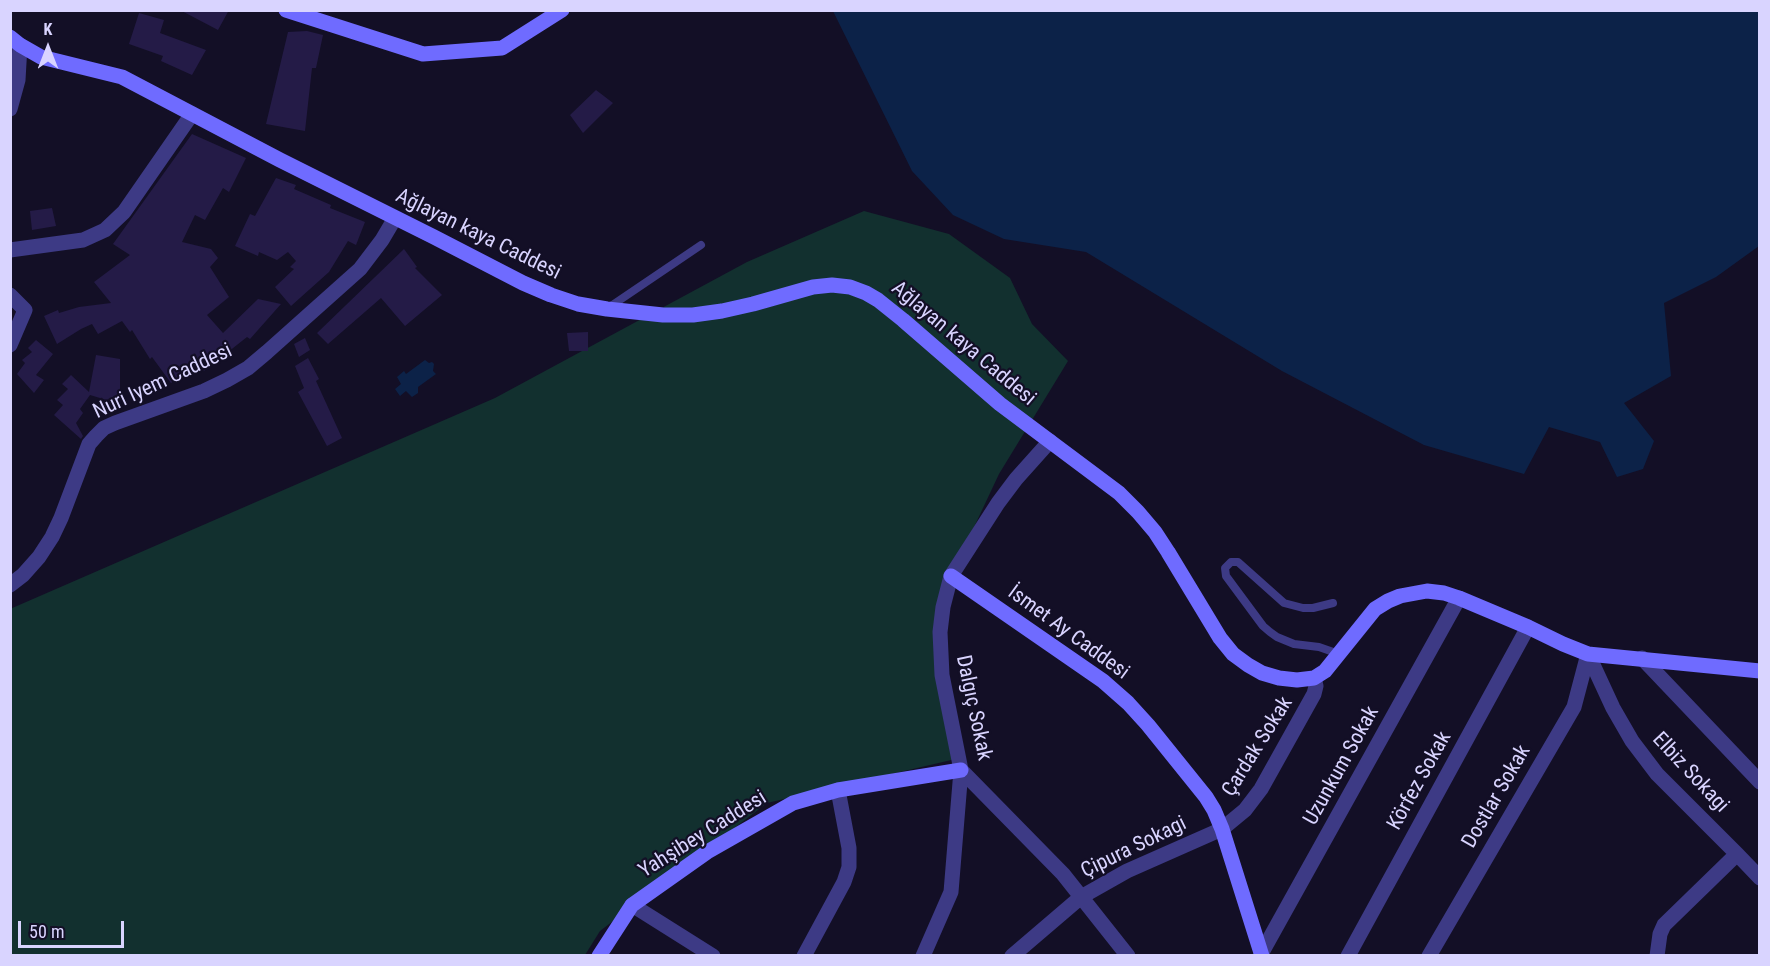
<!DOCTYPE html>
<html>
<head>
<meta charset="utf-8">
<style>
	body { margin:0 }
	#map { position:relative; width:1770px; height:966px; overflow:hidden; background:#130f26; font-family:"Roboto Condensed",sans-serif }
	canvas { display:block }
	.frame { position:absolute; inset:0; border:12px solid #d9d4ff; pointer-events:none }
	.north { position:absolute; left:18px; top:18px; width:60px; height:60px; -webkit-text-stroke:4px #130f26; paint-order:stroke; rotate:0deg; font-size:16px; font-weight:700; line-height:24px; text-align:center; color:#d9d4ff }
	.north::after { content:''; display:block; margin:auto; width:21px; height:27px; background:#d9d4ff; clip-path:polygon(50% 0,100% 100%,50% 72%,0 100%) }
	.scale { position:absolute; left:18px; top:921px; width:106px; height:27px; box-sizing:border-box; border:3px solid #d9d4ff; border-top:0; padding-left:8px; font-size:18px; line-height:21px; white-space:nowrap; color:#d9d4ff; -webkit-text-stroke:4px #130f26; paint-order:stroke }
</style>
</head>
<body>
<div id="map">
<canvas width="1770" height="966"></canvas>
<div class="frame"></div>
<div class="north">K</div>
<div class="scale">50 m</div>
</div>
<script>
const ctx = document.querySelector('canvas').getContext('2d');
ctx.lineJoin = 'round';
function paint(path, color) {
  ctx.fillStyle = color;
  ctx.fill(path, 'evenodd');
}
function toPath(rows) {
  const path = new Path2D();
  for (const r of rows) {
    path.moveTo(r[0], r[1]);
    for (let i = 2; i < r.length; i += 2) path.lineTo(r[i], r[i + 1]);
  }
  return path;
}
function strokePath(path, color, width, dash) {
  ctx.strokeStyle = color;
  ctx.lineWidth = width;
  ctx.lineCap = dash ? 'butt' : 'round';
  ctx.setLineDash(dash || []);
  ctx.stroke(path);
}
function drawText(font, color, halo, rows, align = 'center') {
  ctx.font = font + ' "Roboto Condensed",sans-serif';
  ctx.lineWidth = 4.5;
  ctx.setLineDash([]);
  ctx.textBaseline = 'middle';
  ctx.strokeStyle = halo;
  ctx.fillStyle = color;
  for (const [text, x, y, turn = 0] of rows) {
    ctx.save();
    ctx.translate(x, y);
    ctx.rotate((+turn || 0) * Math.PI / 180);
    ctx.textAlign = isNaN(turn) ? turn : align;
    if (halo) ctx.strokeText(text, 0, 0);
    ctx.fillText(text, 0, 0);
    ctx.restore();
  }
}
paint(toPath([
	[864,211,949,234,1010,278,1032,324,1068,361,999,474,951,576,940,632,960,758,767,803,600,931,585,955,11,955,10,609,495,398,747,262]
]), '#12302f');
paint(toPath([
	[833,11,1759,11,1759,246,1716,277,1664,303,1671,376,1624,403,1654,441,1643,469,1617,477,1600,442,1549,427,1524,474,1424,445,1282,371,1086,252,1004,239,953,215,912,171],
	[425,360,429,363,432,362,434,364,433,371,436,374,418,387,418,393,412,397,406,391,400,396,395,389,401,384,397,377,404,371,406,374]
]), '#0c2248');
paint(toPath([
	[180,10,229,10,218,30],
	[139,13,164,20,160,33,206,50,192,75,161,61,163,56,129,44],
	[307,31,323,35,316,68,312,68,305,131,266,124,288,32],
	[596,90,613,103,583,133,570,115],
	[192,134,246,158,229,192,223,188,205,220,195,215,182,242,211,249,218,258,210,267,229,297,207,315,223,333,258,299,281,304,250,339,247,337,204,371,198,361,171,383,152,357,150,359,132,330,130,332,122,321,98,334,92,324,81,329,57,344,44,316,58,310,59,313,79,307,111,303,94,282,130,255,113,244],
	[276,178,296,185,294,189,331,205,330,208,365,222,356,245,348,241,329,272,291,306,275,287,294,269,290,267,296,261,288,252,277,260,259,252,258,256,235,246,250,214,255,216],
	[52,208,56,226,32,230,30,211],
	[404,249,417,267,415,268,442,295,405,326,381,298,328,344,317,333],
	[588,332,588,351,569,351,567,333],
	[305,338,310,350,299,357,294,344],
	[36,340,53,354,36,375,44,380,34,393,17,374,25,363,22,360,32,352,28,348],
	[96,355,120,359,120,404,90,395,80,409,83,413,76,423,83,436,81,439,54,415,63,405,57,400,68,389,62,384,71,375,89,392],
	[308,358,319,379,316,381,342,438,327,446,298,392,304,388,295,366]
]), '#241b47');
strokePath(toPath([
	[608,308,701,245],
	[1333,603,1313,608,1303,608,1284,603,1238,562,1231,562,1225,568,1226,576,1263,626,1270,632,1277,637,1294,644,1319,647,1339,654]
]), '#3d3a85', 8);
strokePath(toPath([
	[10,109,18,80,20,45],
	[10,250,83,240,105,230,124,212,192,114],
	[10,295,25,310,10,345],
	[1050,441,1016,479,998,503,951,576,943,607,940,632,942,675,961,770,1063,874,1128,956],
	[10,585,23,575,39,557,52,537,61,518,89,444,96,436,104,428,115,423,204,391,227,380,248,368,267,352,360,269,382,240,395,218],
	[1588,654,1613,708,1632,741,1657,774,1737,854,1760,878],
	[1642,658,1760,782],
	[632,905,713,956],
	[1261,954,1459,598],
	[804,956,844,882,849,867,849,848,838,790],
	[923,956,951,892,961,770],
	[1012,956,1081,897,1127,871,1222,829,1245,810,1261,789,1314,694,1316,686,1314,678],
	[1348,956,1528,627],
	[1429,956,1574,707,1588,654],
	[1657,956,1660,934,1664,925,1737,854]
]), '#3d3a85', 15);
strokePath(toPath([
	[286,10,423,54,502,48,562,10],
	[10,37,20,45,41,57,122,77,280,160,434,237,523,283,551,295,578,304,607,309,663,315,693,315,722,311,753,304,813,287,832,285,850,287,866,293,878,300,903,320,1000,404,1119,493,1138,512,1155,532,1168,552,1220,638,1233,654,1248,665,1262,673,1279,678,1297,680,1314,678,1325,671,1375,609,1388,601,1400,596,1427,591,1444,593,1459,598,1528,627,1563,644,1588,654,1760,671],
	[951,576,1103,681,1128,703,1148,725,1206,797,1214,810,1222,829,1262,956],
	[599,956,632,905,707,852,793,803,838,790,961,770]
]), '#6f6bff', 15);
drawText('21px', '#d9d4ff', '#130f26', [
	["Ağlayan kaya Caddesi",478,235,26],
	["Ağlayan kaya Caddesi",963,344,40],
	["Nuri Iyem Caddesi",163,382,-25],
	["İsmet Ay Caddesi",1068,633,36],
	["Dalgıç Sokak",973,708,78],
	["Çardak Sokak",1258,747,-58],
	["Uzunkum Sokak",1342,766,-61],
	["Elbiz Sokagi",1690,773,47],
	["Körfez Sokak",1420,781,-61],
	["Dostlar Sokak",1497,797,-60],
	["Yahşibey Caddesi",703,835,-32],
	["Çipura Sokagi",1134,848,-26]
]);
</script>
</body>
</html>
